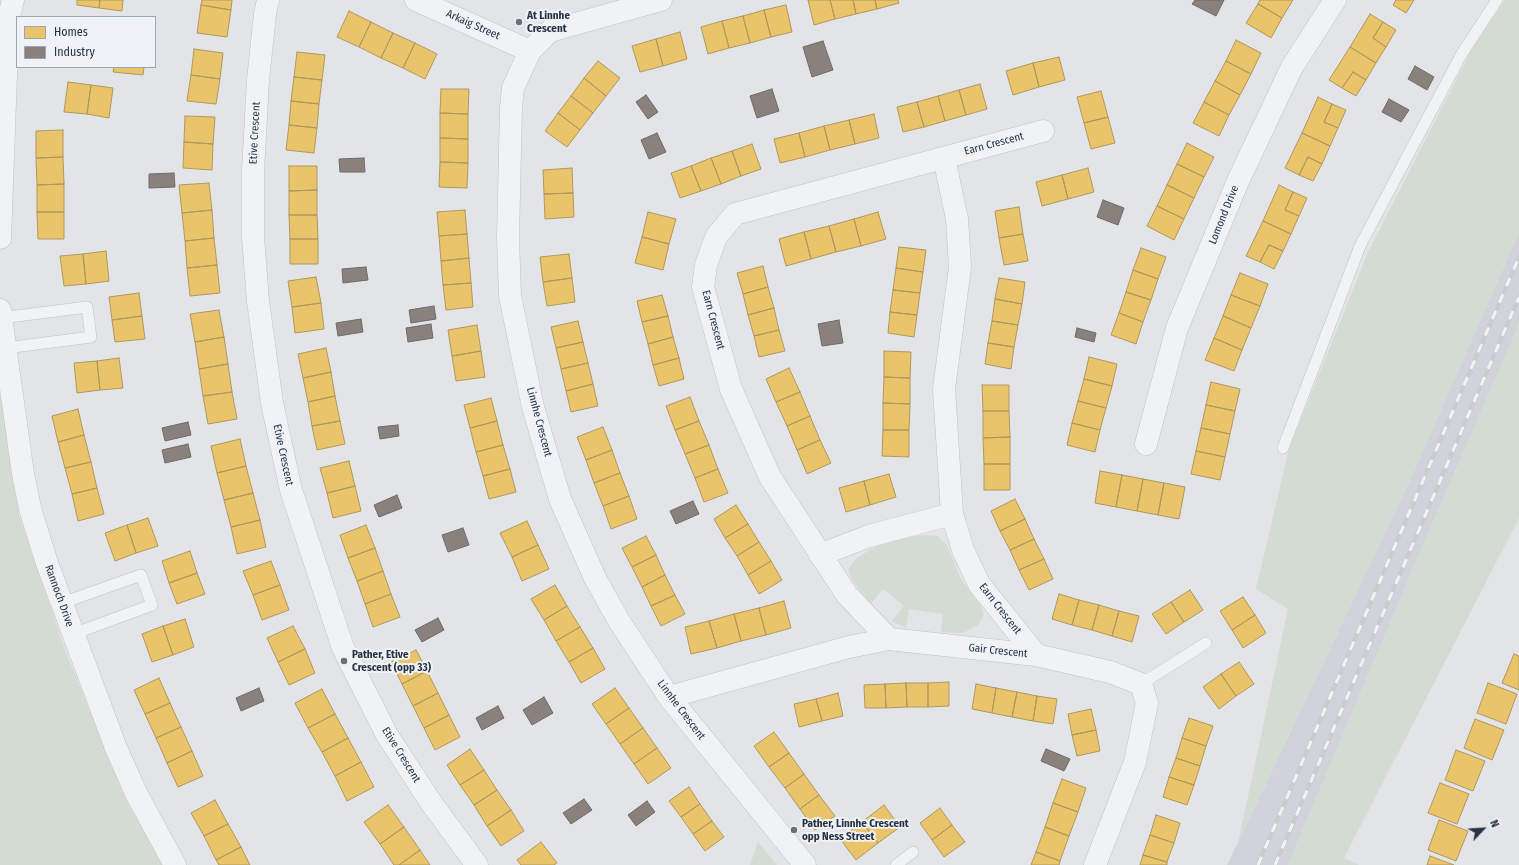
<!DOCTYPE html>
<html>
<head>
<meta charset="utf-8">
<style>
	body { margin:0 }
	#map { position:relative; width:1519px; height:865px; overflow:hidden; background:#e2e4e7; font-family:"Fira Sans Condensed",sans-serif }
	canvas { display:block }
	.legend { position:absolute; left:16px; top:16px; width:140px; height:52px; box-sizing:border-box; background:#eff3f7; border:1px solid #9fa6ae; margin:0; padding:5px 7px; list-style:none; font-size:12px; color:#283241 }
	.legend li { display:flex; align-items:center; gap:8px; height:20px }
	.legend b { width:20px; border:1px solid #9fa6ae }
	.north { position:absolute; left:1463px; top:809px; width:40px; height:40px; -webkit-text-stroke:3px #eff3f7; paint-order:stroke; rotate:65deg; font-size:11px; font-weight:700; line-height:16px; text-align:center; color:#283241 }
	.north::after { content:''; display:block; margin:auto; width:14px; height:18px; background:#283241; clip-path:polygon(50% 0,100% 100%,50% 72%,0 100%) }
</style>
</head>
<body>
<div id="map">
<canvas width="1519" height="865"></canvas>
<ul class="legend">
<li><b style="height:11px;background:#e9c46a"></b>Homes</li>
<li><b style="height:11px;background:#8a817c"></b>Industry</li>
</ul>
<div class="north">N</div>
</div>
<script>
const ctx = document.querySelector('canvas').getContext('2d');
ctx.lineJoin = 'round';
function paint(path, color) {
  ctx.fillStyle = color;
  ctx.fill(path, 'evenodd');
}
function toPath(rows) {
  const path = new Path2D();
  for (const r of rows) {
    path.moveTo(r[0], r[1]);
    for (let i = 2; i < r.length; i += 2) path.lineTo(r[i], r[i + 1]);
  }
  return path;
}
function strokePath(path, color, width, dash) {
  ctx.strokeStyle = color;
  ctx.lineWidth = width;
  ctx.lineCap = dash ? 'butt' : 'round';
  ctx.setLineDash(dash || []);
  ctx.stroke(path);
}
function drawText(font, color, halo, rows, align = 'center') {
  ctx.font = font + ' "Fira Sans Condensed",sans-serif';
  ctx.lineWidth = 4;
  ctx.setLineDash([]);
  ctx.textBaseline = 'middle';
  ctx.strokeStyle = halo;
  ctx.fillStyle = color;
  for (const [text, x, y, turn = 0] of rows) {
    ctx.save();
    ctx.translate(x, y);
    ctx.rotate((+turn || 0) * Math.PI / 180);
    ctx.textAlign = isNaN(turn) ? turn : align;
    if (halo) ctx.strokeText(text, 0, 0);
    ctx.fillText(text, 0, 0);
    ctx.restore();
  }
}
paint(toPath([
	[1519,232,1519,325,1418,557,1288,865,1227,865,1410,480]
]), '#d0d4da');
paint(toPath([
	[1505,0,1519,0,1519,232,1410,480,1239,839,1288,609,1256,589,1289,449,1368,252,1473,47],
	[1519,325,1519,518,1344,858,1359,865,1288,865,1418,557],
	[0,391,19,515,65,650,127,802,163,865,0,865],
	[923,535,937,536,947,545,961,579,980,605,984,614,978,625,963,633,941,632,943,614,909,609,906,628,892,621,904,606,883,589,871,604,854,583,848,570,855,559,883,542],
	[758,842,777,865,750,865]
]), '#d3dbd2');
const homes = toPath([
	[77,0,100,0,99,8,77,5,77,0],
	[100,0,123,0,122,11,99,8,100,0],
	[202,0,232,0,231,10,201,5,202,0],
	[808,0,830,0,835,19,814,25,808,0],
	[830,0,853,0,856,14,835,19,830,0],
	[853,0,875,0,877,9,856,14,853,0],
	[875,0,898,0,899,3,877,9,875,0],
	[1260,0,1293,0,1282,18,1258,4,1260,0],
	[1396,0,1414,0,1406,13,1393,5,1396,0],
	[1258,4,1282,18,1271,38,1246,23,1258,4],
	[201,5,231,10,227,37,197,33,201,5],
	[786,5,792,32,771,37,764,10,786,5],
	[764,10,771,37,750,43,743,16,764,10],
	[349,11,371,22,359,47,337,37,349,11],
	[1370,14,1383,22,1373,38,1386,47,1376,63,1350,47,1370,14],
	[743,16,750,43,729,48,722,21,743,16],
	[722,21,729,48,708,54,701,27,722,21],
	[371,22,393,33,381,58,359,47,371,22],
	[1383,22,1396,30,1386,47,1373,38,1383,22],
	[680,32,687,59,663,66,656,39,680,32],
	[393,33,415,43,403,68,381,58,393,33],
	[656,39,663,66,640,72,632,46,656,39],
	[1236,40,1261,53,1251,74,1226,61,1236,40],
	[415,43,437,54,425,79,403,68,415,43],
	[1350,47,1376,63,1366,80,1353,72,1342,88,1329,80,1350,47],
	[194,49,223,53,220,79,191,75,194,49],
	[297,52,325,55,322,80,294,77,297,52],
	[1059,57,1065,80,1039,87,1033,63,1059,57],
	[598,61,620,78,606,96,584,78,598,61],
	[1226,61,1251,74,1240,95,1215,81,1226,61],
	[1033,63,1039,87,1013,95,1006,71,1033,63],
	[114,67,144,67,143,75,113,72,114,67],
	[1353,72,1366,80,1356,96,1342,88,1353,72],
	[191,75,220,79,216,104,187,101,191,75],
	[294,77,322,80,319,104,291,101,294,77],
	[584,78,606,96,593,113,571,96,584,78],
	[1215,81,1240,95,1229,115,1204,102,1215,81],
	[68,82,91,85,87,114,64,112,68,82],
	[980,84,987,109,966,115,959,90,980,84],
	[91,85,113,88,109,118,87,114,91,85],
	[441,89,469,89,468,114,440,113,441,89],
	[959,90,966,115,945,121,938,96,959,90],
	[1101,91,1108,117,1084,123,1077,97,1101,91],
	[571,96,593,113,580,130,558,113,571,96],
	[938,96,945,121,924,127,917,102,938,96],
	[1318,97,1332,104,1324,122,1338,128,1330,146,1302,133,1318,97],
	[291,101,319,104,317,128,289,125,291,101],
	[917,102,924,127,903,132,897,107,917,102],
	[1204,102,1229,115,1219,136,1193,123,1204,102],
	[1332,104,1346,110,1338,128,1324,122,1332,104],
	[440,113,468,114,468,139,440,138,440,113],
	[558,113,580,130,567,147,545,131,558,113],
	[874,114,879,138,855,144,849,120,874,114],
	[185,116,215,117,213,144,184,142,185,116],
	[1108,117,1115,143,1091,149,1084,123,1108,117],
	[849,120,855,144,830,150,824,126,849,120],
	[289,125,317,128,314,153,286,150,289,125],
	[824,126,830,150,805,157,799,133,824,126],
	[63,130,63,157,36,158,36,131,63,130],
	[799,133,805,157,780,163,774,139,799,133],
	[1302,133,1330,146,1322,164,1308,157,1299,175,1285,168,1302,133],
	[440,138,468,139,468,163,440,162,440,138],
	[184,142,213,144,212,170,183,168,184,142],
	[1187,143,1214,157,1204,177,1177,164,1187,143],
	[752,144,761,169,741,176,732,151,752,144],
	[732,151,741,176,721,184,711,158,732,151],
	[63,157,64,184,37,185,36,158,63,157],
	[1308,157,1322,164,1313,181,1299,175,1308,157],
	[711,158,721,184,701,191,691,166,711,158],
	[440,162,468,163,467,188,439,187,440,162],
	[1177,164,1204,177,1194,198,1167,185,1177,164],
	[289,166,317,166,317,190,289,191,289,166],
	[691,166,701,191,680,198,671,173,691,166],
	[572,168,573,193,544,194,543,170,572,168],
	[1088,168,1094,192,1068,199,1062,175,1088,168],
	[1062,175,1068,199,1042,206,1036,182,1062,175],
	[209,183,212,210,182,213,179,185,209,183],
	[64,184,64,212,37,212,37,185,64,184],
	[1167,185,1194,198,1184,219,1157,206,1167,185],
	[1279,185,1293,192,1285,210,1299,216,1291,234,1263,221,1279,185],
	[317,190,317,215,289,215,289,191,317,190],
	[1293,192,1307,198,1299,216,1285,210,1293,192],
	[573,193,574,217,545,219,544,194,573,193],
	[1157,206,1184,219,1174,240,1147,226,1157,206],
	[1019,207,1023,234,999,238,995,211,1019,207],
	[212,210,214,238,185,241,182,213,212,210],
	[465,210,467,234,439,236,437,212,465,210],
	[37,212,64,212,64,239,38,239,37,212],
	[648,212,676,219,669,244,642,237,648,212],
	[878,212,886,239,861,246,854,219,878,212],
	[289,215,317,215,318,239,290,239,289,215],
	[854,219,861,246,836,252,829,226,854,219],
	[1263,221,1291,234,1283,251,1269,245,1260,262,1246,256,1263,221],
	[829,226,836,252,811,259,804,232,829,226],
	[804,232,811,259,786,266,779,239,804,232],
	[467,234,469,258,441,261,439,236,467,234],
	[1023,234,1028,261,1004,265,999,238,1023,234],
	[642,237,669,244,663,270,635,263,642,237],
	[214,238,217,265,187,268,185,241,214,238],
	[290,239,318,239,318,264,290,264,290,239],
	[1269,245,1283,251,1274,269,1260,262,1269,245],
	[899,247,926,250,923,272,896,268,899,247],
	[1141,248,1166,257,1158,279,1133,270,1141,248],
	[106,251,109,281,86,284,83,254,106,251],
	[83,254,86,284,64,286,60,256,83,254],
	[569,254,572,278,543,282,540,257,569,254],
	[469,258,471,283,443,285,441,261,469,258],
	[217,265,220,293,190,296,187,268,217,265],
	[763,266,768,287,743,294,737,273,763,266],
	[896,268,923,272,920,293,893,290,896,268],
	[1133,270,1158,279,1151,300,1126,292,1133,270],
	[1240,273,1268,284,1260,306,1231,295,1240,273],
	[316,277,321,303,292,307,288,281,316,277],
	[572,278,575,302,547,306,543,282,572,278],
	[999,278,1025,282,1022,304,995,299,999,278],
	[471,283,473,307,446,310,443,285,471,283],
	[768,287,774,308,748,315,743,294,768,287],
	[893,290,920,293,917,315,890,312,893,290],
	[1126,292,1151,300,1143,322,1119,313,1126,292],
	[139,293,142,316,112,320,109,297,139,293],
	[662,295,668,316,642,322,637,301,662,295],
	[1231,295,1260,306,1251,328,1223,316,1231,295],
	[995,299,1022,304,1018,325,992,321,995,299],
	[321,303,324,329,295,333,292,307,321,303],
	[774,308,779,330,754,336,748,315,774,308],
	[219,310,224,337,195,342,190,314,219,310],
	[890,312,917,315,914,337,888,333,890,312],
	[1119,313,1143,322,1136,344,1111,335,1119,313],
	[142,316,145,339,115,342,112,320,142,316],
	[668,316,673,337,648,344,642,322,668,316],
	[1223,316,1251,328,1242,350,1214,338,1223,316],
	[578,321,583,342,556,348,551,327,578,321],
	[992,321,1018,325,1014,347,988,343,992,321],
	[477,325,481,351,452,356,448,330,477,325],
	[779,330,785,351,759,357,754,336,779,330],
	[224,337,228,364,199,369,195,342,224,337],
	[673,337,679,358,653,365,648,344,673,337],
	[1214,338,1242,350,1234,371,1205,360,1214,338],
	[583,342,588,363,561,369,556,348,583,342],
	[988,343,1014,347,1011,369,985,364,988,343],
	[326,348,331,372,303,378,298,354,326,348],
	[481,351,485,377,456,381,452,356,481,351],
	[884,351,911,352,910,378,884,377,884,351],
	[1089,357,1117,364,1112,386,1084,379,1089,357],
	[119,358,123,388,100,390,97,361,119,358],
	[679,358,684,379,659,386,653,365,679,358],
	[97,361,100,390,77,393,74,363,97,361],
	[588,363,593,384,566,391,561,369,588,363],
	[228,364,232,392,203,396,199,369,228,364],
	[789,368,800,392,776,402,766,379,789,368],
	[331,372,335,396,308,402,303,378,331,372],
	[884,377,910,378,910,404,883,403,884,377],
	[1084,379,1112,386,1106,408,1078,401,1084,379],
	[1211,382,1240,389,1235,411,1206,405,1211,382],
	[593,384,598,406,571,412,566,391,593,384],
	[982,385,1009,385,1009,411,983,411,982,385],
	[232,392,237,419,208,424,203,396,232,392],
	[800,392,810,416,787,426,776,402,800,392],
	[335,396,340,421,312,426,308,402,335,396],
	[690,397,699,421,675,430,666,406,690,397],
	[491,398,497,421,470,428,464,405,491,398],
	[1078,401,1106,408,1100,430,1072,423,1078,401],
	[883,403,910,404,909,430,883,430,883,403],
	[1206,405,1235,411,1230,434,1201,428,1206,405],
	[78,409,84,435,58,442,52,416,78,409],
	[983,411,1009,411,1010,437,983,438,983,411],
	[810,416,820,440,797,450,787,426,810,416],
	[340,421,345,444,317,450,312,426,340,421],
	[497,421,503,445,476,452,470,428,497,421],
	[699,421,709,445,685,454,675,430,699,421],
	[1072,423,1100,430,1095,452,1067,445,1072,423],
	[603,427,612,450,586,460,577,437,603,427],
	[1201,428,1230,434,1225,457,1196,451,1201,428],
	[883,430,909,430,909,457,882,456,883,430],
	[84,435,91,462,65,468,58,442,84,435],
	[1010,437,1010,464,984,464,983,438,1010,437],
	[240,439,246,466,217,473,211,446,240,439],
	[820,440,831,463,807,474,797,450,820,440],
	[503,445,510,469,483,476,476,452,503,445],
	[709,445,718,469,695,478,685,454,709,445],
	[612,450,620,473,594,483,586,460,612,450],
	[1196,451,1225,457,1220,480,1191,474,1196,451],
	[349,461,355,486,327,493,320,468,349,461],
	[91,462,97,488,72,494,65,468,91,462],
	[984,464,1010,464,1010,490,984,490,984,464],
	[246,466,253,493,224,500,217,473,246,466],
	[510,469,516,492,489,499,483,476,510,469],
	[718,469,728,493,704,502,695,478,718,469],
	[1100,471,1122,475,1116,507,1095,503,1100,471],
	[620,473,629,496,603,506,594,483,620,473],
	[889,474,896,497,870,505,864,481,889,474],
	[1122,475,1143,479,1137,511,1116,507,1122,475],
	[1143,479,1164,483,1158,515,1137,511,1143,479],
	[864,481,870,505,846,512,839,488,864,481],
	[1164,483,1185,487,1179,519,1158,515,1164,483],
	[355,486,361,511,333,518,327,493,355,486],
	[97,488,104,514,78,521,72,494,97,488],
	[253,493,260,520,231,527,224,500,253,493],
	[629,496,637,519,611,529,603,506,629,496],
	[1015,499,1025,519,1000,531,991,511,1015,499],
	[736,505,748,524,725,538,714,519,736,505],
	[148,518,158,546,136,553,127,525,148,518],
	[1025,519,1034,539,1010,550,1000,531,1025,519],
	[260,520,266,547,237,554,231,527,260,520],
	[527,521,538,545,512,557,500,533,527,521],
	[748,524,759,542,737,556,725,538,748,524],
	[127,525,136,553,115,561,105,533,127,525],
	[366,525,375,548,348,558,340,535,366,525],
	[646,536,656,555,632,567,622,548,646,536],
	[1034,539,1044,559,1019,570,1010,550,1034,539],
	[759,542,771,561,748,575,737,556,759,542],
	[538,545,549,569,522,581,512,557,538,545],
	[375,548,383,571,357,581,348,558,375,548],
	[190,551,197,573,169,583,162,561,190,551],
	[656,555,665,575,642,587,632,567,656,555],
	[1044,559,1053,579,1029,590,1019,570,1044,559],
	[271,561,280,585,253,595,243,571,271,561],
	[771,561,782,580,759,594,748,575,771,561],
	[383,571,391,594,365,604,357,581,383,571],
	[197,573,205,594,177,604,169,583,197,573],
	[665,575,675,595,651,606,642,587,665,575],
	[280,585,289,610,262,620,253,595,280,585],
	[555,585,567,606,544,620,531,599,555,585],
	[1190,590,1203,610,1184,622,1171,602,1190,590],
	[391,594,400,617,373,627,365,604,391,594],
	[1059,594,1079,600,1072,625,1052,619,1059,594],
	[675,595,685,614,661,626,651,606,675,595],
	[1243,597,1255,615,1232,630,1220,611,1243,597],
	[1079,600,1099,605,1092,630,1072,625,1079,600],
	[784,601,791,628,766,635,759,608,784,601],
	[1171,602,1184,622,1166,634,1152,614,1171,602],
	[1099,605,1119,611,1112,636,1092,630,1099,605],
	[567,606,580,627,556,641,544,620,567,606],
	[759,608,766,635,741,641,734,614,759,608],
	[1119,611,1139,616,1132,642,1112,636,1119,611],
	[734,614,741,641,717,648,709,621,734,614],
	[1255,615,1266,633,1243,648,1232,630,1255,615],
	[185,619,194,647,173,655,163,626,185,619],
	[709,621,717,648,691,654,685,627,709,621],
	[163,626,173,655,152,662,142,634,163,626],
	[293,626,305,649,278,662,267,638,293,626],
	[580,627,593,648,569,662,556,641,580,627],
	[593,648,605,669,581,683,569,662,593,648],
	[305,649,315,673,289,685,278,662,305,649],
	[416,650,427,671,402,684,391,662,416,650],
	[1514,654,1519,656,1519,690,1502,683,1514,654],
	[1239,662,1254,684,1236,696,1221,674,1239,662],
	[427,671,438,693,413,706,402,684,427,671],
	[1221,674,1236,696,1219,709,1203,687,1221,674],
	[159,678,170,703,145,714,134,690,159,678],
	[949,682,949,706,928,707,928,683,949,682],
	[906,683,928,683,928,707,907,707,906,683],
	[906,683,907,707,886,708,885,684,906,683],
	[1488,683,1517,694,1506,724,1477,713,1488,683],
	[885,684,886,708,865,708,864,685,885,684],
	[976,684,996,688,992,713,972,709,976,684],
	[615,688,629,708,606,724,592,704,615,688],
	[996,688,1017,692,1012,717,992,713,996,688],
	[322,689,335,714,308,728,295,703,322,689],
	[1017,692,1037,696,1033,721,1012,717,1017,692],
	[438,693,449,715,424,728,413,706,438,693],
	[838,693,843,716,822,721,816,699,838,693],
	[1037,696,1057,699,1053,724,1033,721,1037,696],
	[816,699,822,721,799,727,794,704,816,699],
	[170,703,181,727,156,738,145,714,170,703],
	[629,708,643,728,620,744,606,724,629,708],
	[1091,709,1096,730,1072,735,1068,714,1091,709],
	[335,714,348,738,322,752,308,728,335,714],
	[449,715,460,737,435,750,424,728,449,715],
	[1189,718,1213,726,1206,746,1182,738,1189,718],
	[1475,719,1504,730,1492,760,1464,748,1475,719],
	[181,727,192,751,167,763,156,738,181,727],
	[643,728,657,748,634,764,620,744,643,728],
	[1096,730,1100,751,1077,756,1072,735,1096,730],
	[774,732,789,753,769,767,754,746,774,732],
	[348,738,361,762,335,776,322,752,348,738],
	[1182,738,1206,746,1200,766,1176,758,1182,738],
	[657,748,671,768,648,784,634,764,657,748],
	[470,749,484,770,460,785,447,765,470,749],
	[1456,750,1485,761,1473,791,1445,780,1456,750],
	[192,751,203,776,178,787,167,763,192,751],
	[789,753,804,774,785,788,769,767,789,753],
	[1176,758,1200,766,1194,785,1169,777,1176,758],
	[361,762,374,787,347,801,335,776,361,762],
	[484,770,497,790,474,805,460,785,484,770],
	[804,774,819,795,800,809,785,788,804,774],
	[1169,777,1194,785,1187,805,1163,797,1169,777],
	[1062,779,1086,788,1078,812,1053,803,1062,779],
	[1440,783,1469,794,1457,824,1428,813,1440,783],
	[689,787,700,804,681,817,669,801,689,787],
	[497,790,511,810,487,826,474,805,497,790],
	[819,795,835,816,815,830,800,809,819,795],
	[215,800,228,824,204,836,191,813,215,800],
	[1053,803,1078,812,1069,836,1045,827,1053,803],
	[700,804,712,821,693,834,681,817,700,804],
	[388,805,404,827,380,844,364,822,388,805],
	[884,805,900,827,878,843,862,822,884,805],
	[940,808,952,825,932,840,920,823,940,808],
	[511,810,524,831,501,846,487,826,511,810],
	[1156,815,1180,823,1174,843,1150,835,1156,815],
	[1439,820,1468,831,1456,861,1428,850,1439,820],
	[712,821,724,837,705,851,693,834,712,821],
	[862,822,878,843,856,860,840,839,862,822],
	[228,824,241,847,216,860,204,836,228,824],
	[952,825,965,842,944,857,932,840,952,825],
	[404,827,420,850,399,865,394,865,380,844,404,827],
	[1045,827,1069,836,1060,861,1036,852,1045,827],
	[1150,835,1174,843,1167,862,1143,855,1150,835],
	[541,842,557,863,554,865,521,865,517,860,541,842],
	[241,847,250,865,219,865,216,860,241,847],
	[420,850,430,865,399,865,420,850],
	[1036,852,1060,861,1059,865,1031,865,1036,852],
	[1143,855,1167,862,1167,865,1140,865,1143,855],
	[1430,856,1454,865,1427,865,1430,856]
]);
paint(homes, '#e9c46a');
strokePath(homes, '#af985e', 1);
const industry = toPath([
	[1195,0,1224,0,1216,16,1192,4,1195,0],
	[823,41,833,70,812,77,803,47,823,41],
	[1415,66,1434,77,1427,90,1408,79,1415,66],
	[772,89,779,111,757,118,750,96,772,89],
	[646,95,658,112,648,119,636,102,646,95],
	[1389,99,1409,110,1401,122,1382,112,1389,99],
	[657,133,666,152,649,159,641,140,657,133],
	[364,158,365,172,340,172,339,159,364,158],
	[174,173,175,187,149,188,149,174,174,173],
	[1103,200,1124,208,1118,225,1097,217,1103,200],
	[366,267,368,280,343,283,342,269,366,267],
	[434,306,436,319,411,323,409,310,434,306],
	[361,319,363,332,338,336,336,323,361,319],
	[839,320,843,343,822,346,818,324,839,320],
	[431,324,433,338,408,342,406,328,431,324],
	[1077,328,1096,333,1094,342,1075,337,1077,328],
	[188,422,191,435,165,441,162,428,188,422],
	[398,425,399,436,380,439,378,427,398,425],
	[188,444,191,457,165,463,162,450,188,444],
	[397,495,402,508,379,517,374,505,397,495],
	[693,501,699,514,676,524,670,511,693,501],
	[463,528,469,545,448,552,442,535,463,528],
	[438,618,444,630,422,642,415,630,438,618],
	[259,688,264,701,241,711,236,698,259,688],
	[544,697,553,713,532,725,523,710,544,697],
	[498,706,504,718,482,730,476,718,498,706],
	[1046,749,1070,759,1064,771,1041,761,1046,749],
	[584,799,592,810,571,824,563,813,584,799],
	[647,801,655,812,636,826,628,815,647,801]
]);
paint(industry, '#8a817c');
strokePath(industry, '#6d696a', 1);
const service = toPath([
	[1,318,87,307,91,337,6,348],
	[1283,448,1360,246,1461,55,1497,0],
	[62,603,141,575,152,605,73,634],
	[1141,684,1206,643],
	[896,865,913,852]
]);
const minor = toPath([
	[268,0,265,14,258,80,253,171,253,237,258,301,272,403,291,490,343,648,387,735,432,804,477,865],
	[416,0,530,51],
	[661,0,550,31,530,51,513,88,511,108,508,238,510,296,533,407,560,499,595,578,619,621,669,697,805,865],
	[944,158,957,219,960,267,944,389,952,514,963,550,979,584,1036,655],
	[0,238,8,20,13,0],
	[0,310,23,474,31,512,47,563,116,748,136,793,175,865],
	[1146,444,1177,328,1238,181,1292,67,1335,0],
	[820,555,869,536,952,514],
	[889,639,847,595,770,477,731,389,703,287,706,265,716,237,735,214,1043,131],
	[669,697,849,647,889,639,1036,655,1110,672,1141,684,1147,703,1135,762,1095,865]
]);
strokePath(service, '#c0c2c5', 12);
strokePath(minor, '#c0c2c5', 23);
strokePath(service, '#f1f2f4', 11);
strokePath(minor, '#f1f2f4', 22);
const rail = toPath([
	[1258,865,1519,257],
	[1275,865,1519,297]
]);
strokePath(rail, '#cacccf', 4.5);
strokePath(rail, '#eff3f7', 3, [9]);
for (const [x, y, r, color] of [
	[519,22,4,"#69707b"],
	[344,661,4,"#69707b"],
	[794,830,4,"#69707b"]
]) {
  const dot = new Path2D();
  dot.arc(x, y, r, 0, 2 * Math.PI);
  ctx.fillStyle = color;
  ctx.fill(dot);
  strokePath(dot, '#eff3f7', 1.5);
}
drawText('bold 11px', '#283241', '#eff3f7', [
	["At Linnhe",527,16],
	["Crescent",527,29],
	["Pather, Etive",352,655],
	["Crescent (opp 33)",352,668],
	["Pather, Linnhe Crescent",802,824],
	["opp Ness Street",802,837]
], 'left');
drawText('11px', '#283241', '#eff3f7', [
	["Arkaig Street",473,25,24],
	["Etive Crescent",255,133,-87],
	["Earn Crescent",994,144,-15],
	["Lomond Drive",1224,215,-68],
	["Earn Crescent",713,320,75],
	["Linnhe Crescent",539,422,75],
	["Etive Crescent",283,455,78],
	["Rannoch Drive",59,596,70],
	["Earn Crescent",1000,609,52],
	["Gair Crescent",998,651,6],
	["Linnhe Crescent",681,710,53],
	["Etive Crescent",401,755,58]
]);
</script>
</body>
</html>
